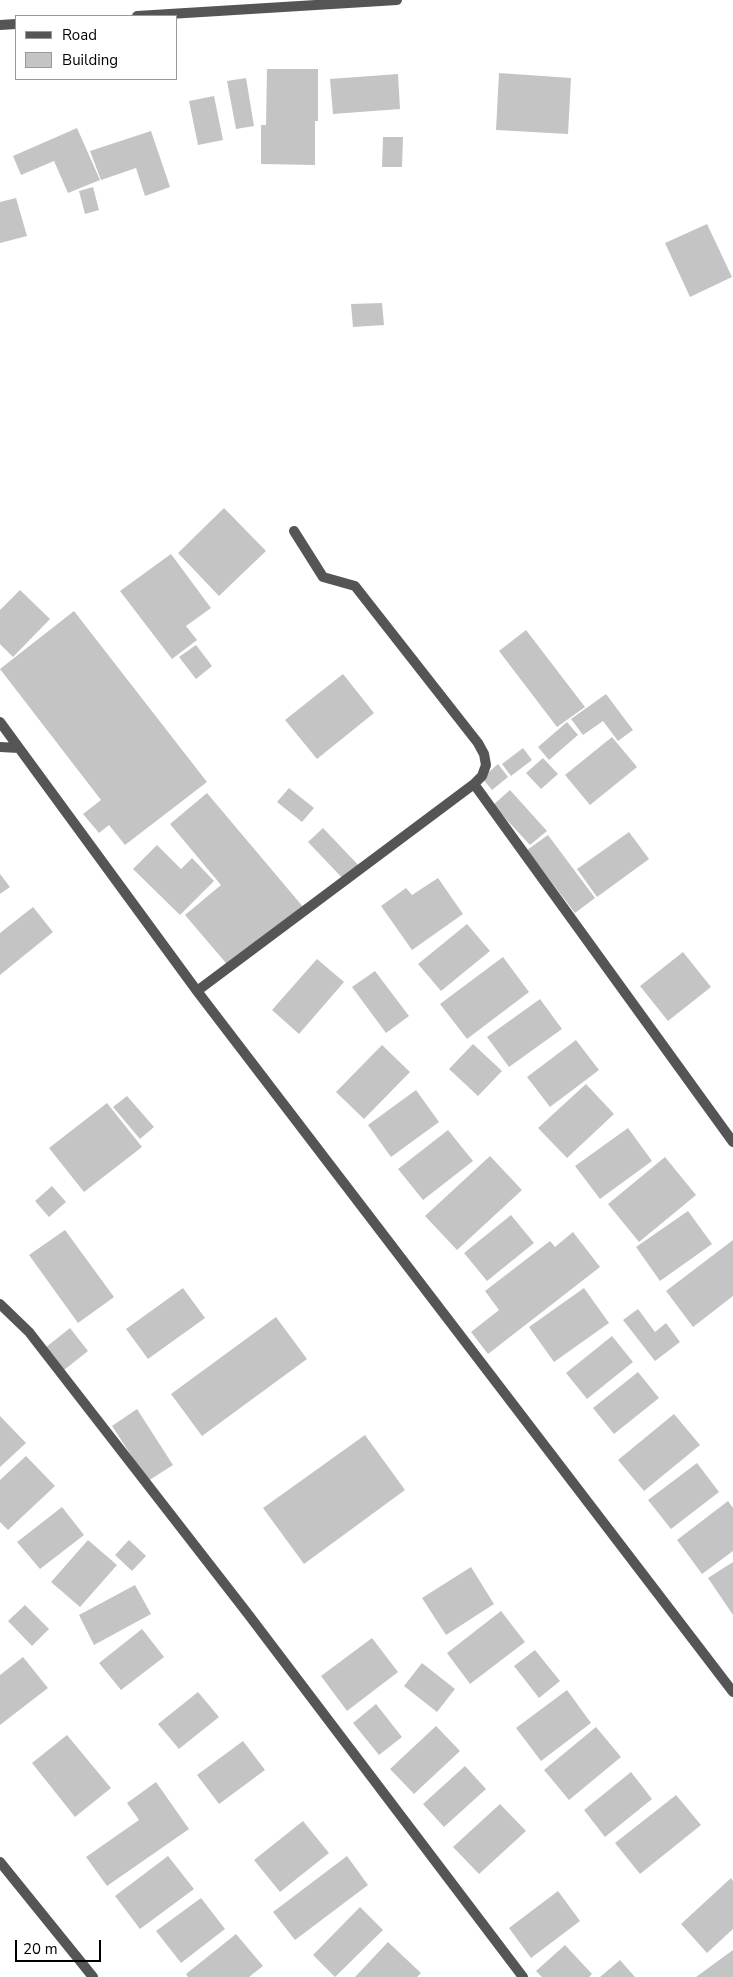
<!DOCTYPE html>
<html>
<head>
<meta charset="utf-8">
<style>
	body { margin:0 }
	#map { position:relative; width:733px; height:1977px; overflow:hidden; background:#fff; font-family:"Nunito Sans",sans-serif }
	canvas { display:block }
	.legend { position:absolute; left:15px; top:15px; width:162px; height:65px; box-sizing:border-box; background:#fff; border:1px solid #999; margin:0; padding:6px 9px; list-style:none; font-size:15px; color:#000 }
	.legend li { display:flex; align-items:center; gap:10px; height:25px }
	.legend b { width:25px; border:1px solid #999 }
	.scale { position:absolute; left:15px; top:1940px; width:86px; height:22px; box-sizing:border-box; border:2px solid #000; border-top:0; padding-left:6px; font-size:15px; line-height:18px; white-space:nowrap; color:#000; -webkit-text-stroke:4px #fff; paint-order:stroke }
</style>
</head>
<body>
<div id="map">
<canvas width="733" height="1977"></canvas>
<ul class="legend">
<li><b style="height:6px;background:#555"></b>Road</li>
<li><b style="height:14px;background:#c4c4c4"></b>Building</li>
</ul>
<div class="scale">20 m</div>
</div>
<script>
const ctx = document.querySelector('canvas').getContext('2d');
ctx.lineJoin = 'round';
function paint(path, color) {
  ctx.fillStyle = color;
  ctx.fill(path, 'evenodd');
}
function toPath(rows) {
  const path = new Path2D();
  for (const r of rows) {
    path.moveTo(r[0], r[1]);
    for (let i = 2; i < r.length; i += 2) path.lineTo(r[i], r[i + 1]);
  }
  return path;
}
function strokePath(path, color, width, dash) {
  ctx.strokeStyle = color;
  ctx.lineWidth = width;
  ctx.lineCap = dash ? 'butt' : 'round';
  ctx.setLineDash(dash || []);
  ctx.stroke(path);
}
paint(toPath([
	[267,69,318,69,318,121,315,121,315,165,261,164,261,125,266,125],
	[499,73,571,78,568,134,496,130],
	[398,74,400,109,333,114,330,79],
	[246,78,254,126,236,129,227,81],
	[214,96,223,140,198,145,189,101],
	[77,128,100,180,68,193,54,161,21,175,13,156],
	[151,131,170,187,145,196,136,168,101,180,90,151],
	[383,137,403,137,402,167,382,167],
	[93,187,99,210,85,214,79,191],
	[16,198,27,236,0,243,0,202],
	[707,224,732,277,690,297,665,243],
	[382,303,384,325,353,327,351,304],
	[224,508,266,551,219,596,178,553],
	[171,554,211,608,186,626,197,640,172,659,120,591],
	[20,590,50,619,13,657,0,644,0,610],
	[74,611,207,782,125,845,109,825,99,833,83,814,101,800,0,669],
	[526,630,585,707,557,727,499,651],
	[196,645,212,666,196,679,179,657],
	[343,674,374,713,317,759,285,720],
	[606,694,633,730,618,741,603,721,583,735,571,719],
	[567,722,578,735,549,760,538,747],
	[612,737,637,767,590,805,565,775],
	[523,748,532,760,511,776,502,764],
	[543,758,558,774,541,789,526,773],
	[498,764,508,777,492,790,482,778],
	[289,788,314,808,302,822,277,802],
	[510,790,547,831,530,845,493,805],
	[207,793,304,908,231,969,185,915,221,885,170,824],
	[323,828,362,869,347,883,308,842],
	[629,832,649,859,597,897,577,869],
	[548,835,595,898,575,913,527,850],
	[157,845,181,869,192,858,214,881,180,915,133,869],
	[0,874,10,887,0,894],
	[438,878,463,914,412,950,381,906,406,888,412,895],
	[33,907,53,932,0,975,0,933],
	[467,924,490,951,441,991,418,964],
	[683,952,711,987,668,1021,640,986],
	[503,957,529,992,467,1039,440,1004],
	[317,959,344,982,299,1034,272,1010],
	[375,971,409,1016,386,1033,352,987],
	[540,999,562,1029,509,1067,487,1037],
	[576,1040,599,1070,550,1107,527,1077],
	[473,1044,502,1071,478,1096,449,1069],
	[382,1045,410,1072,364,1119,336,1092],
	[586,1084,614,1114,567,1158,538,1128],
	[416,1090,439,1122,391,1157,368,1125],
	[127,1096,154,1127,140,1139,113,1107],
	[107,1103,142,1147,84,1192,49,1148],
	[628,1128,652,1161,600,1199,575,1166],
	[448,1130,473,1161,423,1200,398,1169],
	[490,1156,522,1190,457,1250,425,1216],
	[665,1157,696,1195,639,1242,608,1204],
	[52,1186,66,1202,49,1217,35,1201],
	[688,1211,712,1244,660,1281,636,1247],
	[511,1215,534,1243,487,1281,464,1253],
	[65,1230,114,1297,78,1323,29,1255],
	[573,1232,600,1267,488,1354,471,1332,499,1310,485,1291,550,1241,555,1247],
	[733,1240,733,1296,693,1327,666,1291],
	[183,1288,205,1318,148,1359,126,1329],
	[584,1288,609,1323,554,1362,529,1327],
	[638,1309,655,1332,666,1323,680,1342,655,1361,623,1320],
	[276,1317,307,1359,202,1436,171,1394],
	[70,1328,88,1351,64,1370,45,1348],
	[612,1336,633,1362,587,1399,566,1373],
	[638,1372,659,1398,614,1434,593,1408],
	[137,1409,173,1465,148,1481,112,1426],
	[674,1414,700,1445,644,1491,618,1460],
	[0,1416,26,1443,0,1467],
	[365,1435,405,1490,304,1564,263,1508],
	[26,1456,55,1486,8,1530,0,1522,0,1480],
	[697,1463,719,1492,671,1529,648,1500],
	[728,1501,733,1508,733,1551,702,1574,677,1540],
	[62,1507,84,1535,40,1569,17,1542],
	[88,1540,117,1565,80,1607,51,1582],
	[129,1540,146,1556,132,1571,115,1555],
	[733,1562,733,1615,708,1578],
	[471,1567,494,1604,446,1635,422,1598],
	[135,1585,151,1614,94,1645,79,1615],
	[25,1605,49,1629,32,1646,8,1621],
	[501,1611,525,1642,470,1684,447,1653],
	[142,1629,164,1657,121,1690,99,1663],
	[372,1638,398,1672,347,1711,321,1676],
	[535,1650,560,1681,539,1698,514,1666],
	[23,1657,48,1688,0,1725,0,1675],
	[422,1663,455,1689,437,1712,404,1686],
	[567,1690,591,1723,541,1761,516,1728],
	[198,1692,219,1717,179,1749,158,1724],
	[376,1704,402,1737,379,1755,353,1723],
	[436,1726,460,1751,414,1794,390,1769],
	[596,1727,621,1757,569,1800,544,1770],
	[67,1735,111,1788,75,1817,32,1763],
	[243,1741,265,1770,219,1804,197,1775],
	[465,1766,486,1789,444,1827,423,1804],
	[631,1772,652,1799,605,1837,584,1810],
	[156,1782,189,1829,107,1886,86,1857,139,1820,127,1803],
	[676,1795,701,1825,640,1874,615,1843],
	[500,1804,526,1831,479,1874,453,1847],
	[303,1821,329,1853,280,1892,254,1860],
	[168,1856,194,1889,140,1929,115,1896],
	[347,1856,368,1885,295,1940,273,1912],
	[731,1878,733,1881,733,1929,707,1953,681,1924],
	[558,1891,580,1921,531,1958,509,1928],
	[201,1898,225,1929,181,1963,156,1931],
	[360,1907,383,1930,335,1977,313,1955],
	[236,1934,263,1966,249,1977,188,1977,186,1974],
	[388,1942,421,1973,417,1977,355,1977],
	[565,1945,592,1974,589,1977,542,1977,536,1971],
	[733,1950,733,1977,696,1977],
	[620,1960,635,1977,600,1977]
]), '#c4c4c4');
strokePath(toPath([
	[137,16,397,0],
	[0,25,16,24],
	[0,722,197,991,733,1692],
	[0,747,19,748],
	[474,784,733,1142],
	[197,991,474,784,482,776,486,765,484,754,478,743,355,586,323,577,294,531],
	[0,1304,29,1332,248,1614,523,1977],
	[0,1862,93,1977]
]), '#555', 10);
</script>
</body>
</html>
